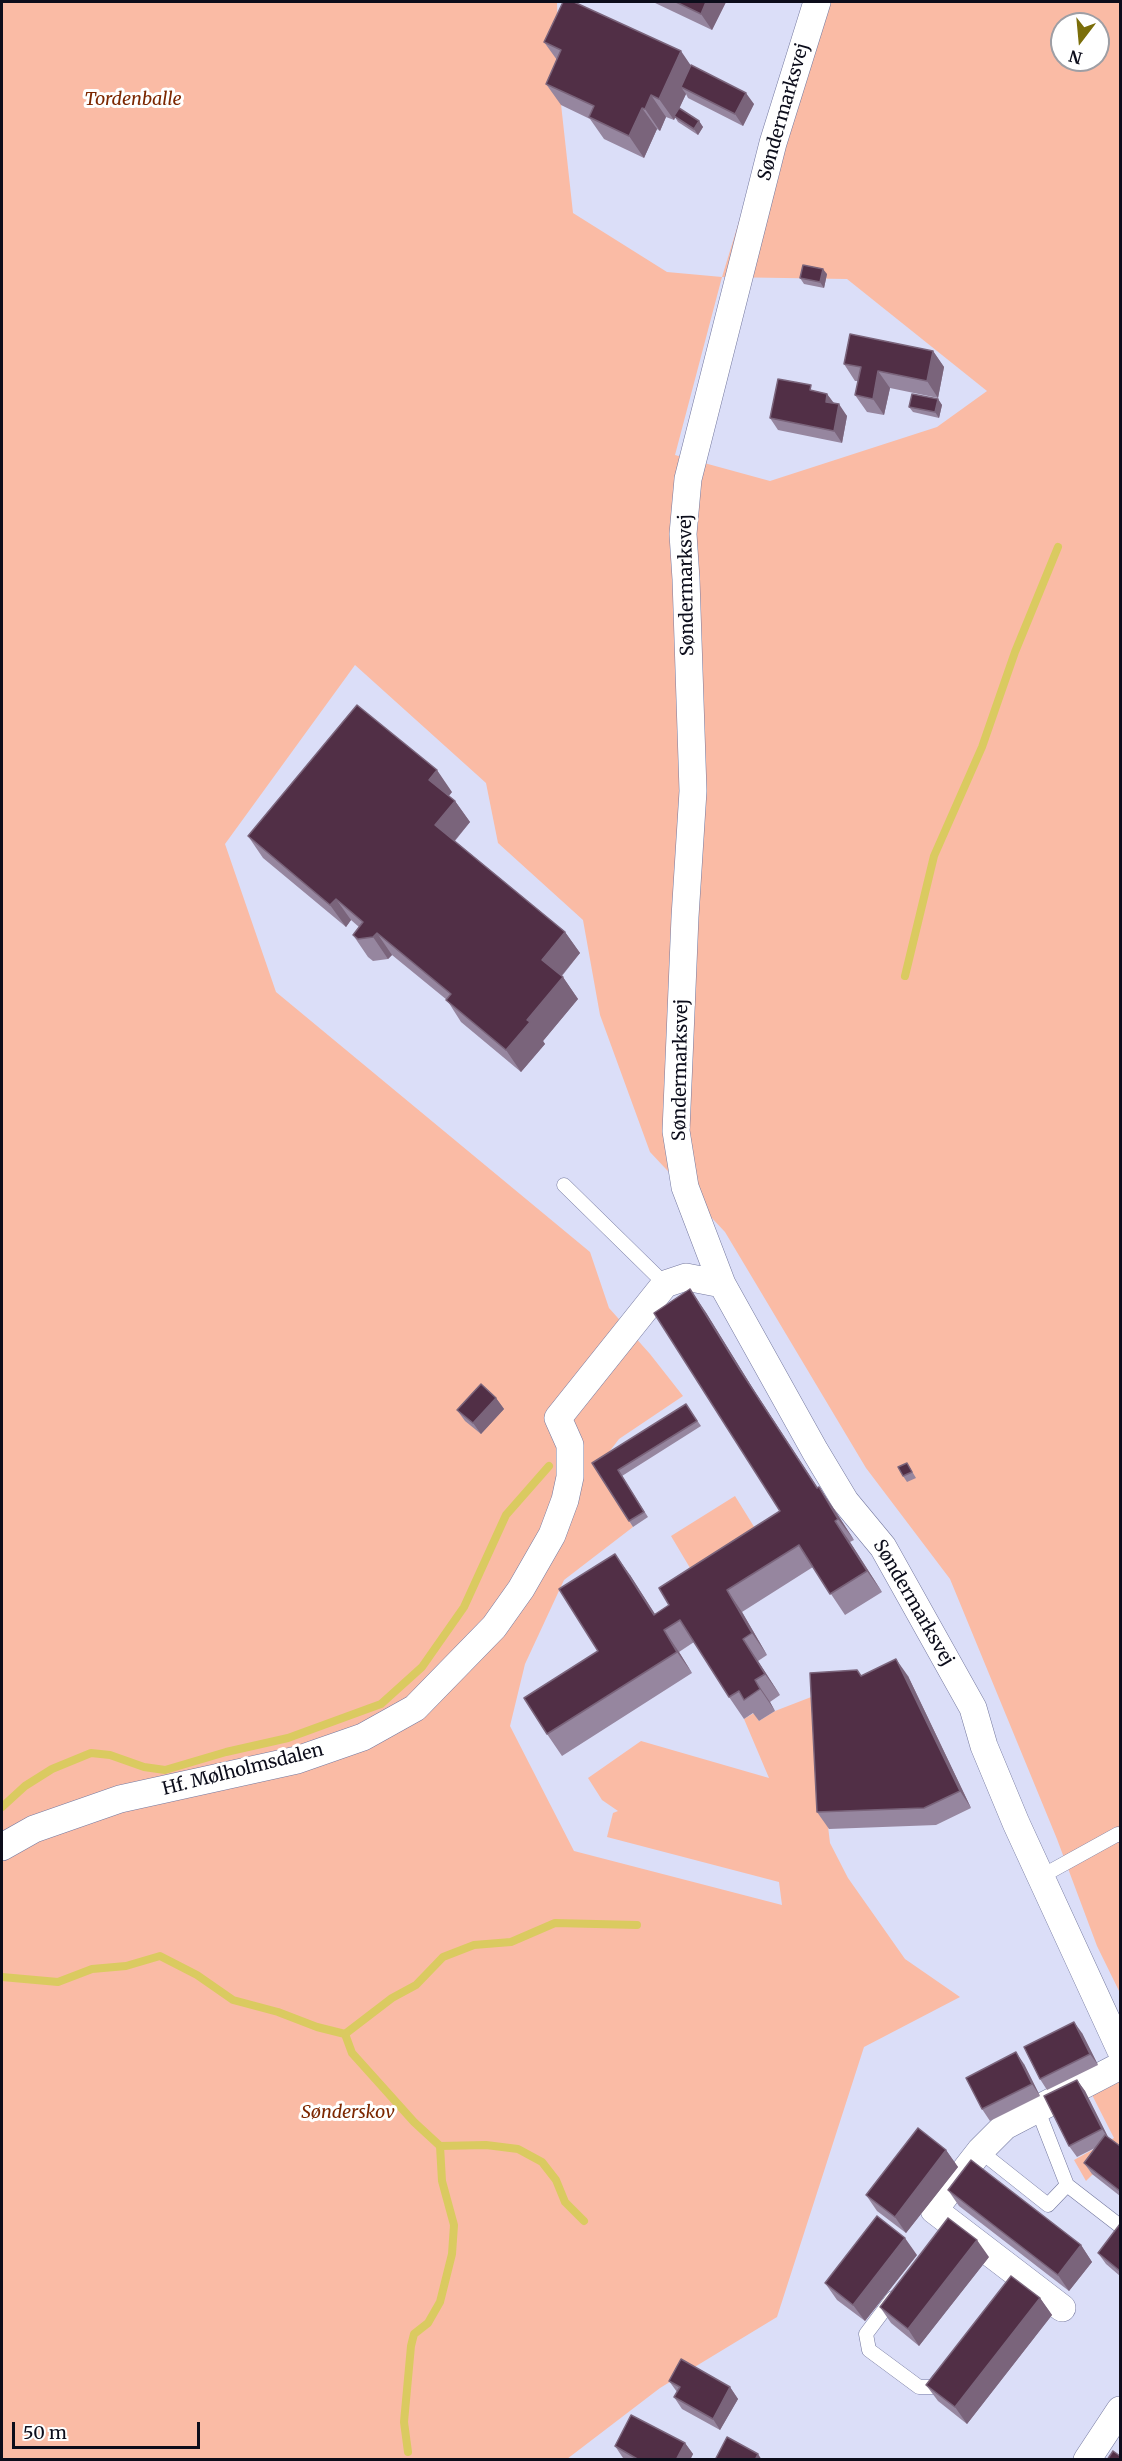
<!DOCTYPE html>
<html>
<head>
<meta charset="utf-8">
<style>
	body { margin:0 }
	#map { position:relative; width:1122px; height:2461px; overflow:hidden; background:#dbdef8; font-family:Merriweather,serif }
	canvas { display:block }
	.frame { position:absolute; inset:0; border:3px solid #0c0d1b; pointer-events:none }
	.north { position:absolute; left:1050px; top:12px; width:60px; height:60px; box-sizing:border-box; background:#fff; border:2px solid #9e9ea4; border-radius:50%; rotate:196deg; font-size:16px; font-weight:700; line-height:24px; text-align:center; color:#0c0d1b }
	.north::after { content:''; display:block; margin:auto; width:21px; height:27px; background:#7b6e0a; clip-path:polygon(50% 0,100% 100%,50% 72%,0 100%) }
	.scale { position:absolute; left:12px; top:2422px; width:188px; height:27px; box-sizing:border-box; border:3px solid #0c0d1b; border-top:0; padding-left:8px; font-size:18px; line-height:21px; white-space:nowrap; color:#0c0d1b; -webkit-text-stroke:4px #fff; paint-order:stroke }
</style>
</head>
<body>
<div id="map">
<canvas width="1122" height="2461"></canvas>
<div class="frame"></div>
<div class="north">N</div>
<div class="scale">50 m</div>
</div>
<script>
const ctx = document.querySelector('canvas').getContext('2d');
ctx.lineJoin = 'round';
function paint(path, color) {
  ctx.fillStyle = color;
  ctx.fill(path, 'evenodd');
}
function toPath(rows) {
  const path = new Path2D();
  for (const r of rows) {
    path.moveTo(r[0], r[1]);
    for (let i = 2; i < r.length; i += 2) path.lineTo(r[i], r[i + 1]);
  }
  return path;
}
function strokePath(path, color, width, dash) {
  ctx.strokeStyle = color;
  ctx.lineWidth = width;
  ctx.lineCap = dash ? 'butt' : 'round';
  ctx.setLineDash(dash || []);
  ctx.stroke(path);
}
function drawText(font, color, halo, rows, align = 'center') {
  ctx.font = font + ' Merriweather,serif';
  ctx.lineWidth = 6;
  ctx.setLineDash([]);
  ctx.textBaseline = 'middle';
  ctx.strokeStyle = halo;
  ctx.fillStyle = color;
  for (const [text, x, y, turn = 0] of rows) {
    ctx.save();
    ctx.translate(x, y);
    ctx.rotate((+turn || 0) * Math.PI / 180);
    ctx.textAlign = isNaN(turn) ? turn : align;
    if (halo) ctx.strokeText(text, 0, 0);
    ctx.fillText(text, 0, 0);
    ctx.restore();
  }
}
paint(toPath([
	[2,2,557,2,559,86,573,213,667,272,722,277,806,2,1120,2,1120,1993,1097,1946,1057,1839,950,1579,866,1468,725,1232,650,1152,600,1015,583,920,498,843,486,783,355,665,225,844,276,992,590,1252,609,1308,650,1354,683,1396,619,1439,596,1469,633,1527,564,1580,525,1664,510,1726,574,1851,782,1905,779,1882,607,1837,613,1813,618,1811,602,1800,588,1778,641,1741,769,1778,744,1719,754,1713,759,1721,775,1711,819,1694,824,1793,830,1843,848,1878,905,1959,960,1997,864,2047,777,2317,660,2388,567,2459,2,2459],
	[1062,24,1098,24,1098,60,1062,60],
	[722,277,847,279,987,391,937,427,770,481,675,455],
	[735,1496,761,1538,696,1578,671,1536],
	[1120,2079,1120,2147,1086,2181,1074,2160,1114,2138,1089,2089]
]), '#fabba5');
strokePath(toPath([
	[905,976,934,856,982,747,1015,652,1058,547],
	[2,1807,25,1786,52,1769,91,1753,110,1755,144,1767,165,1770,226,1752,288,1738,381,1704,422,1667,464,1607,506,1515,549,1466],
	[2,1977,58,1982,92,1969,126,1966,160,1956,197,1975,233,2000,278,2012,317,2027,345,2034,352,2053,414,2122,440,2146,486,2145,518,2149,542,2162,556,2180,565,2202,584,2221],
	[345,2034,392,1998,416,1985,443,1957,474,1945,511,1942,555,1923,637,1925],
	[408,2452,404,2422,411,2346,414,2334,428,2323,440,2302,452,2254,454,2225,442,2181,440,2146]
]), '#daca60', 8);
const lane = toPath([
	[564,1185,665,1284],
	[1042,1876,1118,1834,1120,1835],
	[980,2151,1048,2205,1067,2185,1037,2108],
	[1067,2185,1120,2226],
	[893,2298,866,2334,869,2350,919,2387,933,2387,940,2378]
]);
const street = toPath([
	[817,2,773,143,688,479,683,534,686,579,693,791,685,917,676,1131,685,1187,722,1284,815,1451,845,1501,883,1547,973,1708,984,1746,1016,1823,1120,2049],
	[2,1847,34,1829,120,1799,297,1760,363,1737,415,1708,494,1627,521,1589,552,1535,565,1500,570,1477,570,1445,558,1418,665,1284,686,1277,722,1284],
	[1062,2308,934,2210,980,2151,1005,2126,1120,2066],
	[1087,2460,1120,2410]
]);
strokePath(lane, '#74789f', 15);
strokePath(street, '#74789f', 28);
strokePath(lane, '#fff', 14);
strokePath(street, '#fff', 27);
paint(toPath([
	[653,2,726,2,712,30],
	[544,42,691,66,754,104,743,126,688,98,686,94,678,110,699,121,703,127,698,135,678,122,675,117,674,120,666,117,660,131,657,129,644,158,604,139,590,119,561,105,546,84,557,60],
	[827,274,824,288,804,284,800,278],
	[933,351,944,367,938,398,890,388,884,415,867,412,855,395,858,381,855,381,844,364],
	[815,391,827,394,834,403,847,416,842,443,778,430,770,418],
	[938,399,942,405,939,418,913,412,909,407],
	[452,792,449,796,455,801,470,822,455,841,565,932,580,953,562,976,578,999,543,1041,545,1044,521,1072,461,1022,447,1000,392,955,388,959,373,961,368,957,353,935,359,927,351,920,346,927,263,858,248,836],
	[705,1311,755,1392,818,1488,819,1487,834,1509,854,1540,850,1542,882,1592,845,1615,813,1567,742,1612,767,1655,758,1661,780,1695,770,1702,775,1711,759,1721,753,1713,744,1719,729,1697,694,1642,679,1652,692,1673,562,1756,547,1734,598,1651,630,1575,655,1614,669,1605,780,1511],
	[496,1398,504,1409,481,1434,465,1421,457,1410],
	[686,1404,701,1426,622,1476,648,1517,633,1527,592,1463],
	[907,1463,916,1478,907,1482,903,1476],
	[857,1670,861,1676,908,1676,971,1808,936,1825,829,1829,817,1812],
	[1082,2033,1098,2065,1047,2090,1040,2079],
	[1024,2064,1040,2096,990,2121,982,2109],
	[1077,2080,1085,2091,1108,2137,1120,2146,1120,2196,1092,2174,1084,2163,1095,2148,1077,2157,1069,2146],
	[946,2150,958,2167,906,2233,877,2211,866,2195],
	[948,2190,1081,2245,1092,2262,1069,2291,959,2206],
	[1120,2224,1120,2276,1106,2264,1098,2253],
	[917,2255,865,2321,837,2300,825,2283],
	[989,2257,919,2346,891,2323,880,2307],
	[1040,2298,1052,2315,967,2424,938,2401,926,2385],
	[669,2381,730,2387,738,2399,720,2430,682,2409,674,2397,677,2392],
	[685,2443,693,2454,690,2460,626,2460,623,2458,615,2446]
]), '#96869f');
paint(toPath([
	[706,2,726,2,712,30,701,14],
	[681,51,696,73,681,87,686,94,674,120,659,99],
	[746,93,754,104,743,126,735,114],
	[651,95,666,117,660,131,645,109],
	[642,108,657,129,644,158,629,136],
	[699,121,703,127,698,135,694,129],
	[823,269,827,274,824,288,820,282],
	[933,351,944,367,938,398,927,381],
	[878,371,890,388,884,415,873,399],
	[827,394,835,405,826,402],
	[938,399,942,405,939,418,935,412],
	[839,404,847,416,842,443,834,431],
	[437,770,452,792,444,801,429,780],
	[455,801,470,822,450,846,435,825],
	[336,899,351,920,346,927,330,905],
	[565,932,580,953,557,981,542,960],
	[377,933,392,955,388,959,373,937],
	[563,977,578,999,543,1041,545,1044,521,1072,506,1050,527,1020],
	[690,1289,705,1311,755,1392,832,1510,740,1370],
	[496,1398,504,1409,481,1434,473,1423],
	[819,1487,834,1509,854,1540,838,1519],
	[835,1521,850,1542,882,1592,867,1571],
	[615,1554,630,1575,665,1630,654,1615],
	[727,1590,742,1612,767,1655,752,1633],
	[664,1630,679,1652,692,1673,677,1652],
	[743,1639,758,1661,780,1695,765,1674],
	[896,1659,908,1676,971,1808,960,1791],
	[755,1680,770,1702,775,1711,760,1689],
	[1074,2022,1082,2033,1098,2065,1090,2054],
	[1016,2052,1024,2064,1040,2096,1032,2084],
	[1077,2080,1085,2091,1110,2141,1102,2129],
	[946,2150,958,2167,906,2233,895,2217],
	[905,2238,917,2255,865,2321,853,2305],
	[977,2240,989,2257,919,2346,908,2329],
	[1081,2245,1092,2262,1069,2291,1058,2275],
	[1040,2298,1052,2315,967,2424,955,2407],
	[730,2387,738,2399,720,2430,713,2419],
	[685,2443,693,2454,690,2460,676,2460],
	[758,2454,762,2460,755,2460]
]), '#7a647b');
const building = toPath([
	[563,2,574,2,681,51,659,99,651,95,645,109,642,108,629,136,589,117,594,106,546,84,561,50,544,42,563,2],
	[676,2,706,2,701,14,676,2],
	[691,65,746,93,735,114,681,87,691,65],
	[679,108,699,121,694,129,674,116,679,108],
	[803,265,823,269,820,282,800,278,803,265],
	[850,334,933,351,927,381,878,371,873,399,855,395,861,367,844,364,850,334],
	[778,379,811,385,810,390,827,394,826,402,839,404,834,431,770,418,778,379],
	[912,394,938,399,935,412,909,407,912,394],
	[357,705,437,770,429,780,455,801,435,825,565,932,542,960,563,977,527,1020,530,1022,506,1050,446,1000,451,994,377,933,373,937,358,939,353,935,363,922,336,899,330,905,248,836,357,705],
	[690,1289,740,1370,817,1488,819,1487,838,1519,835,1521,867,1571,830,1594,799,1545,727,1590,752,1633,743,1639,765,1674,755,1680,760,1689,744,1700,739,1691,729,1697,680,1620,664,1630,677,1652,547,1734,524,1698,598,1651,559,1589,615,1554,654,1615,669,1605,659,1588,780,1511,654,1313,690,1289],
	[481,1384,496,1398,473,1423,457,1410,481,1384],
	[686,1404,697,1421,618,1470,644,1512,629,1521,592,1463,686,1404],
	[907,1463,912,1472,903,1476,898,1467,907,1463],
	[896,1659,960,1791,924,1808,817,1812,810,1673,857,1670,861,1676,896,1659],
	[1074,2022,1090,2054,1040,2079,1024,2047,1074,2022],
	[1016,2052,1032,2084,982,2109,966,2078,1016,2052],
	[1077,2080,1102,2129,1069,2146,1044,2096,1077,2080],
	[918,2128,946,2150,895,2217,866,2195,918,2128],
	[1105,2135,1120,2146,1120,2191,1084,2163,1105,2135],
	[971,2160,1081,2245,1058,2275,948,2190,971,2160],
	[877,2216,905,2238,853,2305,825,2283,877,2216],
	[948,2218,977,2240,908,2329,880,2307,948,2218],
	[1120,2224,1120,2271,1098,2253,1120,2224],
	[1011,2276,1040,2298,955,2407,926,2385,1011,2276],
	[681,2359,730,2387,713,2419,674,2397,680,2387,669,2381,681,2359],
	[631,2415,685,2443,676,2460,639,2460,615,2446,631,2415],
	[727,2437,758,2454,755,2460,715,2460,727,2437],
	[1113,2451,1120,2456,1120,2460,1107,2460,1113,2451]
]);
paint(building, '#512f46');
strokePath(building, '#7a647b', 1.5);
drawText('italic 18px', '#7c2700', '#fff', [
	["Tordenballe",133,100],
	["Sønderskov",348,2113]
]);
drawText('18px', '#0c0d1b', '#fff', [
	["Søndermarksvej",784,112,-74],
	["Søndermarksvej",687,585,-91],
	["Søndermarksvej",681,1070,-89],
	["Søndermarksvej",913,1603,60],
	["Hf. Mølholmsdalen",243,1770,-14]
]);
</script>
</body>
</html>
